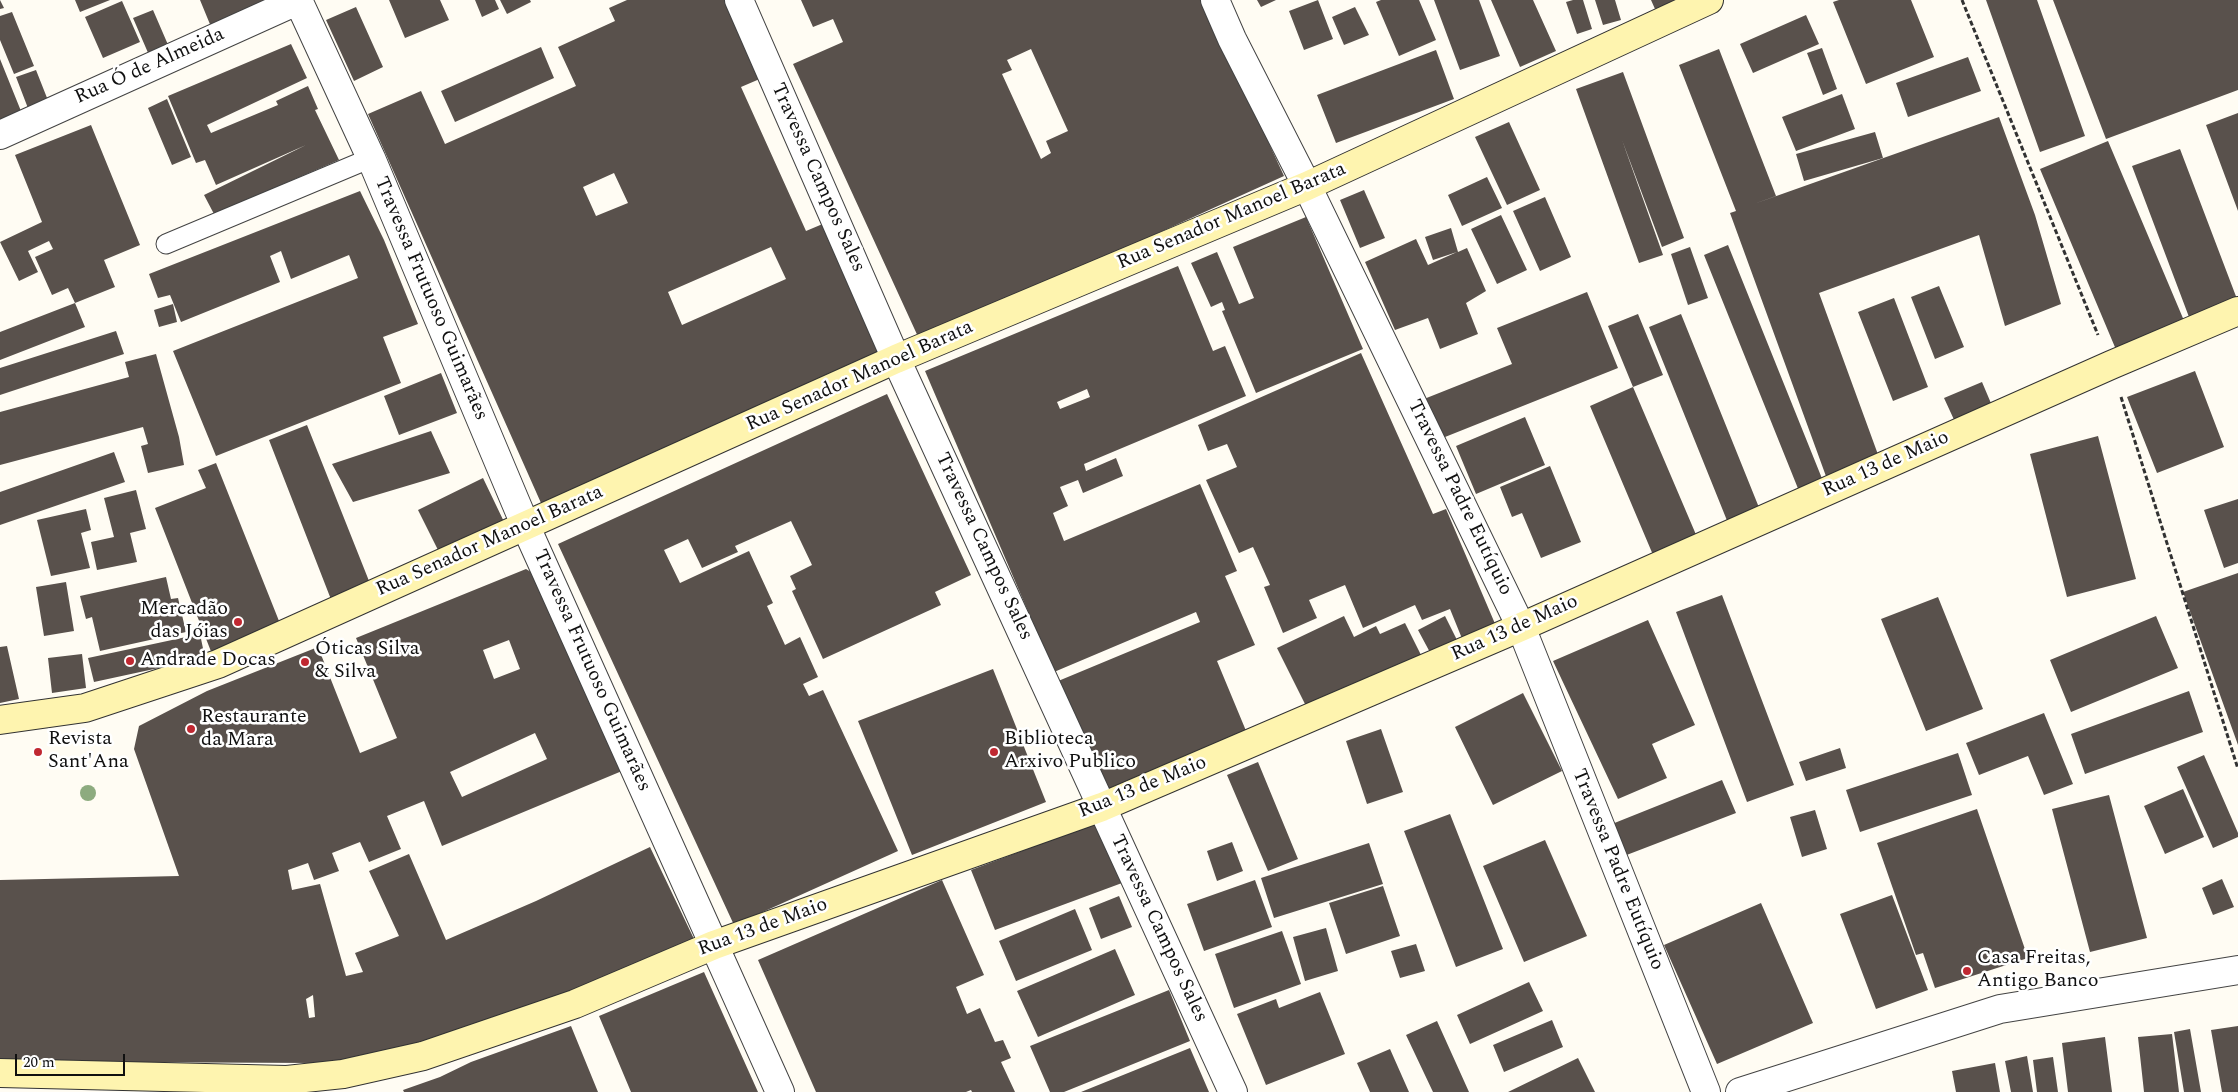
<!DOCTYPE html>
<html>
<head>
<meta charset="utf-8">
<style>
	body { margin:0 }
	#map { position:relative; width:2238px; height:1092px; overflow:hidden; background:#fffcf3; font-family:Spectral,serif }
	canvas { display:block }
	.scale { position:absolute; left:15px; top:1054px; width:110px; height:22px; box-sizing:border-box; border:2px solid #101010; border-top:0; padding-left:6px; font-size:15px; line-height:18px; white-space:nowrap; color:#101010; -webkit-text-stroke:4px #fff; paint-order:stroke }
</style>
</head>
<body>
<div id="map">
<canvas width="2238" height="1092"></canvas>
<div class="scale">20 m</div>
</div>
<script>
const ctx = document.querySelector('canvas').getContext('2d');
ctx.lineJoin = 'round';
function paint(path, color) {
  ctx.fillStyle = color;
  ctx.fill(path, 'evenodd');
}
function toPath(rows) {
  const path = new Path2D();
  for (const r of rows) {
    path.moveTo(r[0], r[1]);
    for (let i = 2; i < r.length; i += 2) path.lineTo(r[i], r[i + 1]);
  }
  return path;
}
function strokePath(path, color, width, dash) {
  ctx.strokeStyle = color;
  ctx.lineWidth = width;
  ctx.lineCap = dash ? 'butt' : 'round';
  ctx.setLineDash(dash || []);
  ctx.stroke(path);
}
function drawText(font, color, halo, rows, align = 'center') {
  ctx.font = font + ' Spectral,serif';
  ctx.lineWidth = 5;
  ctx.setLineDash([]);
  ctx.textBaseline = 'middle';
  ctx.strokeStyle = halo;
  ctx.fillStyle = color;
  for (const [text, x, y, turn = 0] of rows) {
    ctx.save();
    ctx.translate(x, y);
    ctx.rotate((+turn || 0) * Math.PI / 180);
    ctx.textAlign = isNaN(turn) ? turn : align;
    if (halo) ctx.strokeText(text, 0, 0);
    ctx.fillText(text, 0, 0);
    ctx.restore();
  }
}
paint(toPath([
	[0,0,4,8,0,9],
	[75,0,110,0,80,12],
	[200,0,276,0,214,34],
	[389,0,440,0,449,20,405,38],
	[475,0,495,0,499,9,482,17],
	[500,0,530,0,531,2,507,14],
	[627,0,727,0,762,78,741,87,806,231,825,223,887,362,545,512,368,114,421,91,445,144,576,86,558,47,615,21,609,8],
	[614,173,628,203,596,216,583,187],
	[771,247,786,279,682,325,668,292],
	[801,0,1203,0,1284,176,920,341,793,64,843,42,833,19,813,27],
	[1031,49,1068,131,1046,141,1051,153,1041,159,1002,74,1012,70,1007,60],
	[1257,0,1276,0,1261,7],
	[1318,0,1333,39,1304,50,1289,11],
	[1381,0,1419,0,1436,40,1399,56,1376,2],
	[1434,0,1479,0,1500,56,1460,70],
	[1491,0,1533,0,1556,51,1520,67],
	[1573,0,1583,0,1592,29,1577,34,1566,2],
	[1595,0,1615,0,1621,20,1603,25],
	[1651,0,1676,0,1655,9],
	[1839,0,1911,0,1934,57,1866,84,1833,2],
	[1986,0,2037,0,2085,136,2040,152],
	[2053,0,2238,0,2238,90,2106,139],
	[122,1,140,42,103,58,85,17],
	[356,7,383,67,354,81,326,20],
	[1355,7,1369,35,1344,45,1332,17],
	[153,10,172,54,152,62,133,18],
	[12,12,34,66,14,74,0,40,0,16],
	[1806,15,1819,44,1753,73,1740,44],
	[291,44,307,78,207,125,211,133,278,105,276,101,308,86,318,109,315,110,339,160,214,214,204,195,306,145,216,185,205,160,196,163,168,96],
	[541,47,554,78,455,122,441,91],
	[1822,48,1837,89,1823,95,1807,53],
	[1719,49,1776,196,1751,205,1999,117,2035,215,2061,304,2005,326,1979,235,1819,293,1880,460,1827,479,1730,213,1736,211,1679,65],
	[1436,50,1454,99,1336,143,1317,95],
	[1968,57,1981,91,1908,117,1896,83],
	[0,59,25,121,0,131],
	[36,70,51,108,31,116,16,77],
	[1623,72,1684,238,1662,247,1622,140,1663,255,1639,263,1576,89],
	[1842,94,1855,129,1796,151,1782,117],
	[167,99,191,157,172,165,148,108],
	[2238,113,2238,211,2206,125],
	[1509,122,1540,190,1507,205,1475,137],
	[91,125,140,245,104,260,115,287,75,303,68,288,52,295,35,257,53,249,49,241,28,251,38,272,19,281,0,242,42,222,15,155],
	[1875,132,1883,158,1804,181,1796,154],
	[2108,141,2185,323,2117,352,2040,169],
	[2180,149,2237,299,2189,317,2132,166],
	[1487,177,1502,208,1462,226,1448,195],
	[1364,190,1385,238,1360,248,1340,200],
	[360,191,384,240,418,324,383,337,401,383,216,456,173,351,358,278,349,255,291,279,281,251,270,256,280,282,181,322,170,295,158,298,149,274],
	[1545,197,1571,257,1540,271,1513,211],
	[1501,215,1527,270,1497,284,1471,229],
	[1306,217,1363,349,1256,393,1222,311,1225,310,1222,302,1211,307,1191,263,1217,252,1239,304,1254,298,1233,247],
	[1451,228,1458,252,1467,248,1486,291,1466,303,1478,334,1440,349,1428,318,1395,330,1365,262,1416,239,1428,265,1457,252,1433,260,1425,237],
	[1728,245,1823,481,1799,491,1704,255],
	[1690,247,1708,298,1688,305,1671,254],
	[1178,266,1213,351,1225,346,1246,396,1084,464,1086,471,1116,458,1123,476,1083,493,1078,480,1060,487,1068,506,1053,513,1064,541,1200,484,1237,571,1225,576,1255,645,1217,661,1249,738,1100,800,1051,684,1200,622,1196,612,1054,672,925,371],
	[1087,389,1090,397,1060,409,1057,402],
	[1939,286,1964,347,1935,359,1911,297],
	[1587,292,1618,368,1440,439,1424,399,1512,364,1497,328],
	[1894,298,1928,387,1893,401,1858,312],
	[75,303,85,327,0,360,0,332],
	[173,304,177,322,159,327,154,310],
	[1638,314,1663,375,1633,387,1608,326],
	[1681,314,1760,510,1728,523,1649,327],
	[116,331,124,354,0,395,0,368],
	[1361,353,1433,514,1446,509,1496,626,1463,641,1450,609,1422,620,1415,605,1363,628,1345,585,1309,600,1317,618,1283,633,1264,587,1270,585,1253,547,1239,553,1206,480,1237,467,1227,444,1208,451,1198,425],
	[156,354,179,437,184,465,148,473,141,446,148,444,143,427,0,465,0,412,129,377,125,362],
	[2195,371,2224,447,2157,473,2127,397],
	[441,373,457,413,399,435,384,396],
	[1982,382,1993,408,1956,424,1944,398],
	[1633,387,1700,544,1656,562,1590,406],
	[887,394,971,575,935,592,941,605,823,659,792,591,796,589,790,576,812,565,791,521,735,546,738,552,702,568,688,539,664,550,680,583,749,551,773,603,767,606,785,645,800,637,818,677,803,684,809,696,823,690,898,851,734,925,558,544],
	[1525,417,1545,465,1476,494,1456,446],
	[307,425,371,586,332,602,269,440],
	[431,431,450,473,353,502,332,464],
	[2098,436,2136,579,2067,597,2030,454],
	[114,452,125,482,0,525,0,492],
	[216,463,281,626,212,654,155,508,206,488,198,470],
	[1550,466,1581,542,1541,558,1522,513,1512,517,1500,487],
	[483,478,507,528,443,560,418,510],
	[136,490,146,529,130,533,137,562,97,570,91,542,114,537,104,498],
	[2238,499,2238,563,2224,568,2204,510],
	[86,509,91,530,81,533,90,568,51,576,37,520],
	[526,569,544,580,622,771,442,846,424,801,387,816,401,849,369,862,360,842,332,853,339,871,314,880,308,863,288,870,292,890,320,884,346,976,363,972,355,953,399,936,369,871,409,854,446,940,536,901,650,847,694,939,579,992,395,1054,317,1063,91,1062,0,1060,0,880,179,876,134,749,139,726,207,691,318,647,360,753,397,738,356,638],
	[509,640,520,669,494,679,483,650],
	[535,733,547,759,462,797,450,772],
	[313,995,315,1017,309,1018,306,999],
	[2238,573,2238,745,2183,592],
	[166,577,171,599,178,598,186,632,100,651,92,617,86,619,80,596],
	[66,582,74,631,44,636,36,587],
	[1722,595,1794,785,1747,802,1676,612],
	[1938,597,1983,709,1926,731,1881,619],
	[1344,616,1354,637,1376,626,1380,634,1405,623,1421,655,1308,710,1277,648],
	[1445,616,1459,644,1433,658,1418,630],
	[2156,616,2178,668,2071,712,2050,660],
	[1648,620,1695,725,1652,744,1667,778,1618,799,1553,661],
	[200,634,205,658,94,682,88,658],
	[7,646,19,699,0,703,0,647],
	[82,654,86,688,52,693,48,658],
	[993,669,1046,802,912,855,858,721],
	[2189,691,2203,732,2085,774,2071,734],
	[1523,693,1562,771,1493,805,1455,727],
	[2044,713,2073,784,2044,795,2028,756,1979,775,1966,743],
	[1381,729,1403,792,1367,804,1346,741],
	[1840,748,1846,768,1806,781,1799,762],
	[1958,753,1972,795,1860,832,1846,790],
	[2204,755,2238,833,2238,837,2213,848,2177,767],
	[1258,762,1298,859,1268,871,1227,775],
	[1722,780,1736,813,1624,856,1612,824],
	[2183,789,2204,837,2165,854,2144,806],
	[2109,795,2147,938,2090,952,2052,809],
	[1977,809,2028,958,1935,988,1923,953,1916,955,1877,843],
	[1815,810,1827,849,1802,857,1790,817],
	[1450,814,1503,949,1456,967,1404,831],
	[1099,822,1122,883,995,930,971,870],
	[1545,840,1587,936,1524,962,1483,866],
	[1232,842,1243,871,1217,881,1207,851],
	[1369,843,1383,884,1274,918,1261,878],
	[2222,879,2234,907,2213,915,2202,888],
	[942,880,984,975,956,987,967,1014,980,1008,995,1042,1003,1040,1011,1058,1001,1062,1015,1092,972,1092,971,1090,966,1092,816,1092,758,960],
	[1255,880,1272,927,1204,951,1187,904],
	[1383,886,1400,936,1346,954,1329,903],
	[1892,895,1928,990,1876,1009,1840,914],
	[1119,896,1132,927,1101,939,1089,908],
	[1761,903,1813,1023,1717,1064,1664,945],
	[1075,909,1092,950,1016,981,999,941],
	[1326,928,1338,971,1305,981,1293,937],
	[1282,931,1301,984,1234,1008,1215,954],
	[1416,944,1425,971,1400,978,1391,951],
	[1115,949,1135,995,1038,1037,1017,991],
	[704,972,758,1092,631,1092,599,1016],
	[1529,982,1543,1011,1470,1044,1457,1015],
	[1169,990,1190,1041,1064,1092,1050,1092,1030,1046],
	[1320,992,1345,1054,1266,1085,1237,1014,1276,999,1279,1008],
	[1552,1020,1563,1047,1504,1072,1493,1045],
	[1437,1021,1469,1092,1433,1092,1406,1035],
	[571,1026,598,1092,404,1092,403,1090,440,1077,471,1062],
	[2238,1026,2238,1092,2222,1092,2211,1030],
	[2190,1029,2201,1092,2184,1092,2174,1032],
	[2172,1034,2179,1092,2144,1092,2138,1037],
	[2105,1037,2112,1092,2068,1092,2062,1043],
	[1190,1048,1209,1092,1081,1092],
	[1390,1049,1409,1092,1370,1092,1357,1063],
	[2027,1056,2033,1092,2011,1092,2005,1061],
	[2053,1057,2058,1092,2037,1092,2033,1060],
	[1578,1058,1595,1092,1508,1092],
	[1995,1063,2000,1092,1956,1092,1952,1071]
]), '#59514c');
const lane = toPath([
	[166,244,371,158]
]);
const street = toPath([
	[298,0,371,158,526,527,780,1092],
	[739,0,896,359,1233,1092],
	[1215,0,1232,39,1307,186,1521,627,1706,1092],
	[0,135,299,0],
	[1740,1092,2000,1009,2238,970]
]);
const secondary = toPath([
	[0,720,85,708,218,664,896,359,1307,186,1709,0],
	[0,1073,287,1080,343,1074,423,1056,575,1004,714,945,1102,807,1521,627,2111,365,2238,311]
]);
strokePath(lane, '#434343', 21);
strokePath(street, '#434343', 30);
strokePath(secondary, '#323232', 30);
strokePath(toPath([
	[1962,0,2098,335],
	[2121,397,2238,769]
]), '#323232', 3, [5, 2.5]);
strokePath(lane, '#fff', 19);
strokePath(street, '#fff', 28);
strokePath(secondary, '#fef4af', 28);
ctx.fillStyle = '#8dab7f';
for (const [x, y] of [
	[88,793]
]) {
  ctx.beginPath();
  ctx.arc(x, y, 8, 0, 2 * Math.PI);
  ctx.fill();
}
for (const [x, y, r, color] of [
	[238,622,5,"#c02831"],
	[130,661,5,"#c02831"],
	[305,662,5,"#c02831"],
	[191,729,5,"#c02831"],
	[38,752,5,"#c02831"],
	[994,752,5,"#c02831"],
	[1967,971,5,"#c02831"]
]) {
  const dot = new Path2D();
  dot.arc(x, y, r, 0, 2 * Math.PI);
  ctx.fillStyle = color;
  ctx.fill(dot);
  strokePath(dot, '#fff', 2);
}
drawText('20px', '#101010', '#fff', [
	["Rua Ó de Almeida",150,67,-24],
	["Travessa Campos Sales",817,178,66],
	["Rua Senador Manoel Barata",1232,217,-23],
	["Travessa Frutuoso Guimarães",430,299,67],
	["Rua Senador Manoel Barata",860,377,-24],
	["Rua 13 de Maio",1886,465,-24],
	["Travessa Padre Eutíquio",1459,498,64],
	["Rua Senador Manoel Barata",490,542,-24],
	["Travessa Campos Sales",983,547,65],
	["Rua 13 de Maio",1515,629,-24],
	["Travessa Frutuoso Guimarães",591,671,66],
	["Rua 13 de Maio",1143,788,-22],
	["Travessa Padre Eutíquio",1617,870,68],
	["Rua 13 de Maio",763,928,-20],
	["Travessa Campos Sales",1158,929,65]
]);
drawText('20px', '#101010', '#fff', [
	["Mercadão",228,610,"right"],
	["das Jóias",228,633,"right"],
	["Óticas Silva",315,650],
	["& Silva",315,673],
	["Andrade Docas",140,661],
	["Restaurante",201,718],
	["da Mara",201,741],
	["Revista",48,740],
	["Sant'Ana",48,763],
	["Biblioteca",1004,740],
	["Arxivo Publico",1004,763],
	["Casa Freitas,",1977,959],
	["Antigo Banco",1977,982]
], 'left');
</script>
</body>
</html>
